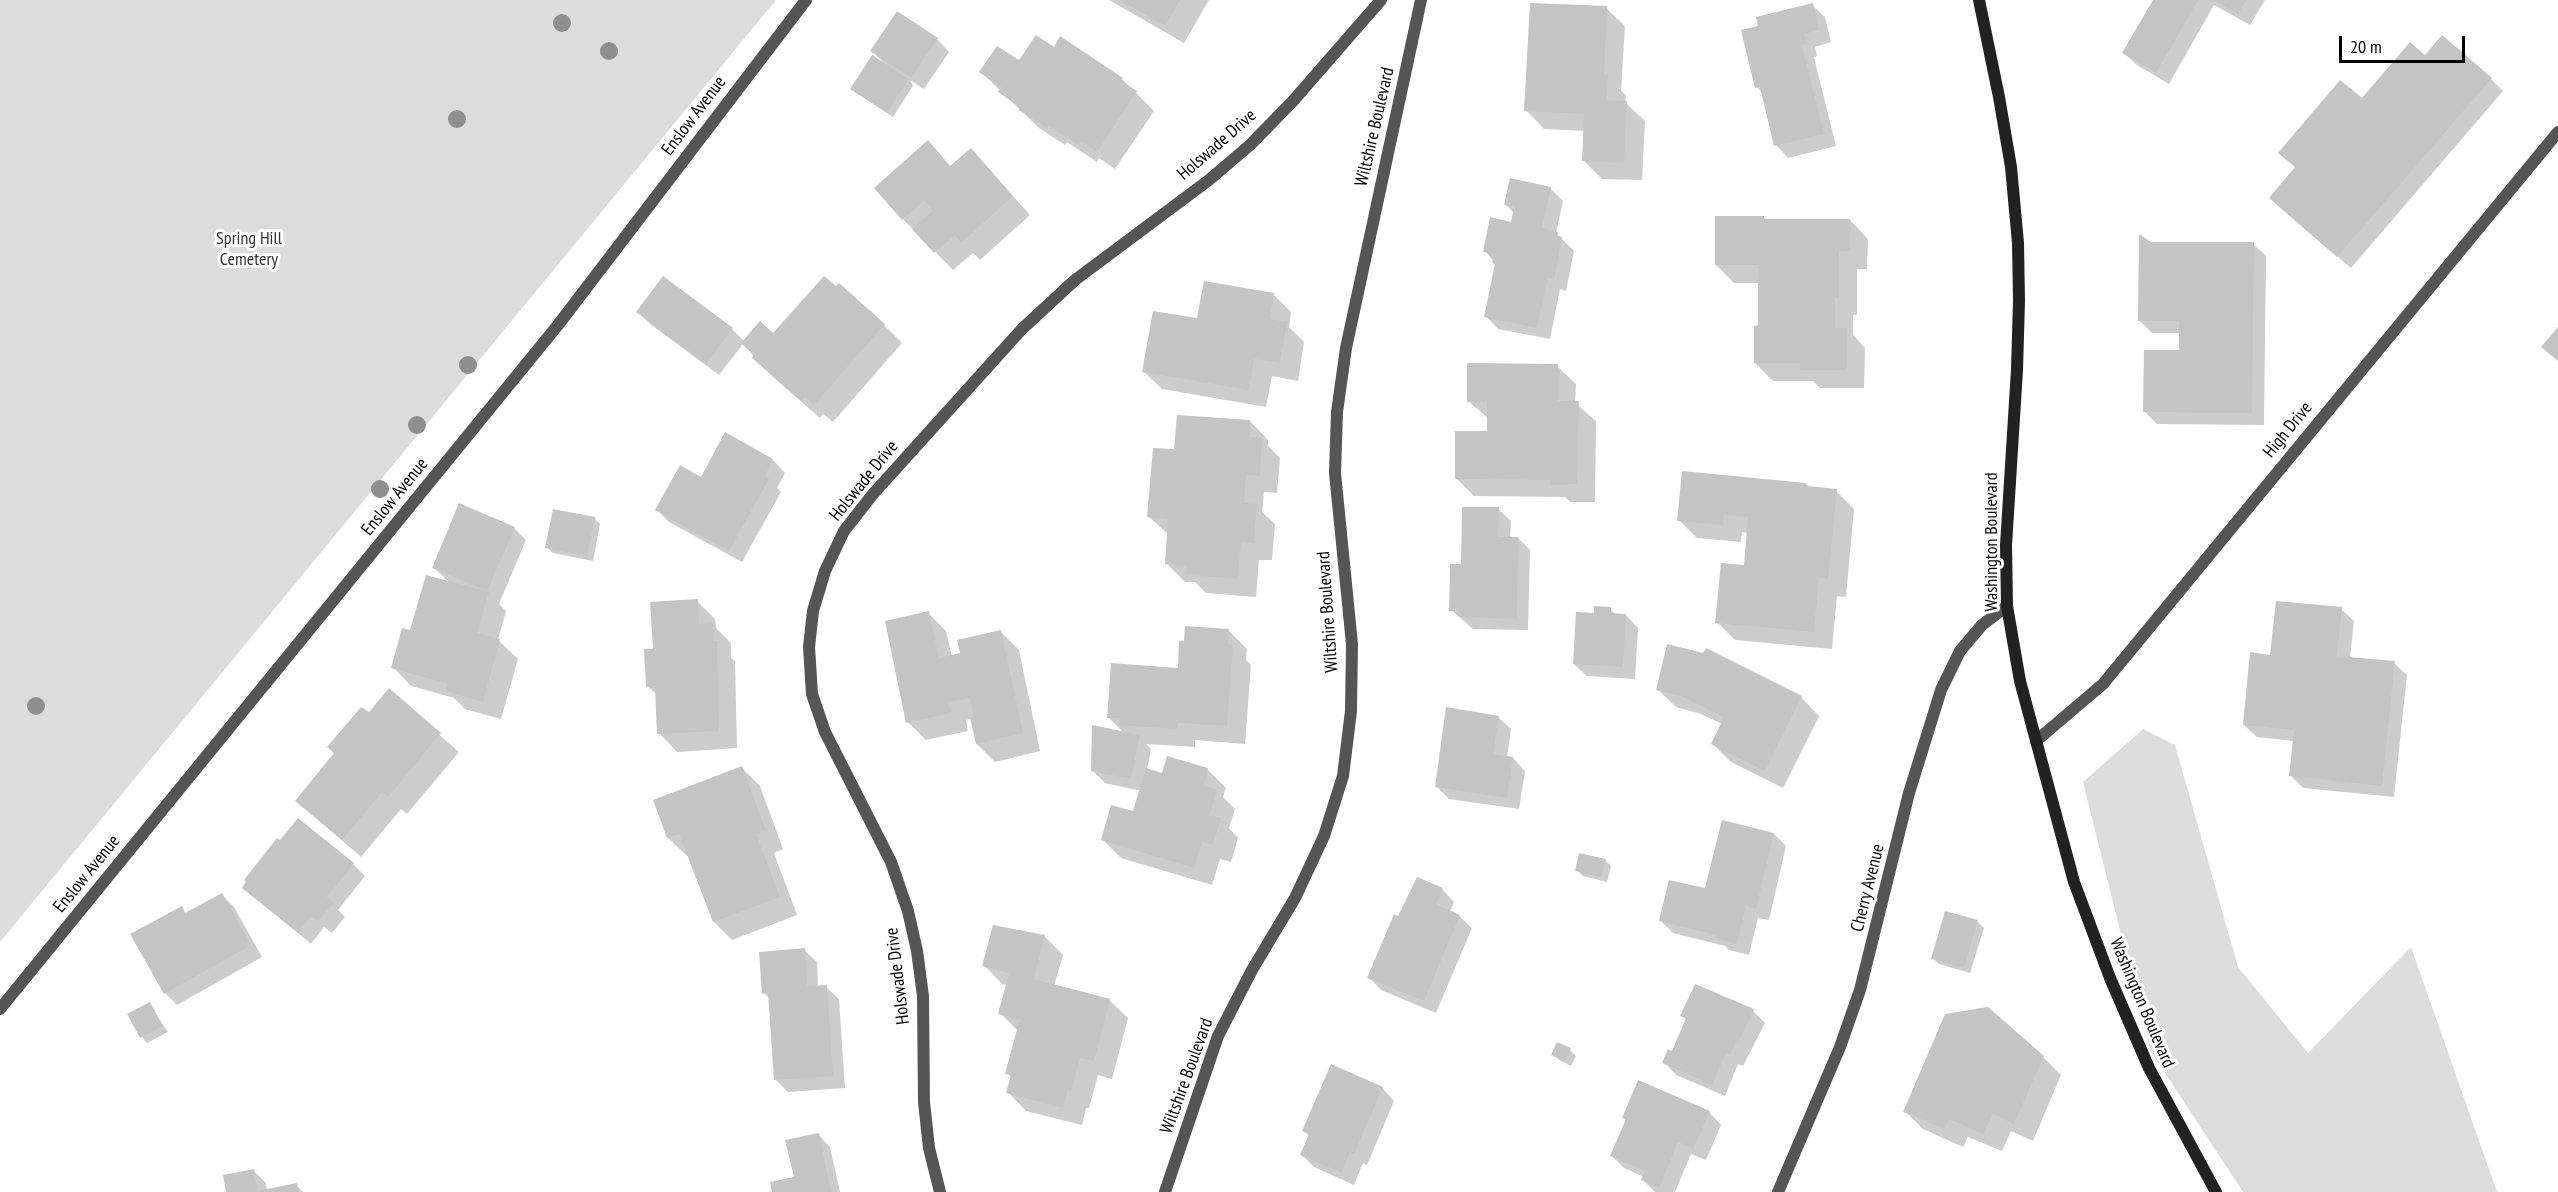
<!DOCTYPE html>
<html>
<head>
<meta charset="utf-8">
<style>
	body { margin:0 }
	#map { position:relative; width:2558px; height:1192px; overflow:hidden; background:#fff; font-family:"PT Sans Narrow",sans-serif }
	canvas { display:block }
	.scale { position:absolute; left:2339px; top:36px; width:126px; height:27px; box-sizing:border-box; border:3px solid #000; border-top:0; padding-left:8px; font-size:18px; line-height:21px; white-space:nowrap; color:#000; -webkit-text-stroke:4px #fff; paint-order:stroke }
</style>
</head>
<body>
<div id="map">
<canvas width="2558" height="1192"></canvas>
<div class="scale">20 m</div>
</div>
<script>
const ctx = document.querySelector('canvas').getContext('2d');
ctx.lineJoin = 'round';
function paint(path, color) {
  ctx.fillStyle = color;
  ctx.fill(path, 'evenodd');
}
function toPath(rows) {
  const path = new Path2D();
  for (const r of rows) {
    path.moveTo(r[0], r[1]);
    for (let i = 2; i < r.length; i += 2) path.lineTo(r[i], r[i + 1]);
  }
  return path;
}
function strokePath(path, color, width, dash) {
  ctx.strokeStyle = color;
  ctx.lineWidth = width;
  ctx.lineCap = dash ? 'butt' : 'round';
  ctx.setLineDash(dash || []);
  ctx.stroke(path);
}
function drawText(font, color, halo, rows, align = 'center') {
  ctx.font = font + ' "PT Sans Narrow",sans-serif';
  ctx.lineWidth = 6;
  ctx.setLineDash([]);
  ctx.textBaseline = 'middle';
  ctx.strokeStyle = halo;
  ctx.fillStyle = color;
  for (const [text, x, y, turn = 0] of rows) {
    ctx.save();
    ctx.translate(x, y);
    ctx.rotate((+turn || 0) * Math.PI / 180);
    ctx.textAlign = isNaN(turn) ? turn : align;
    if (halo) ctx.strokeText(text, 0, 0);
    ctx.fillText(text, 0, 0);
    ctx.restore();
  }
}
paint(toPath([
	[0,0,776,0,0,942],
	[2143,729,2175,745,2238,967,2308,1053,2411,947,2497,1192,2243,1192,2150,1050,2083,782]
]), '#dcdcdc');
paint(toPath([
	[1109,0,1209,0,1184,43],
	[2155,0,2265,0,2250,25,2214,5,2169,84,2137,65,2124,53],
	[1812,5,1825,17,1831,42,1815,47,1817,56,1814,57,1836,146,1788,158,1776,145,1763,94,1757,87],
	[1606,8,1625,26,1621,91,1626,95,1625,102,1645,121,1642,180,1602,179,1583,160,1585,131,1544,129,1526,110],
	[937,39,949,52,924,89,910,80,913,86,893,117,852,89,883,62,872,51],
	[1054,49,1122,79,1154,111,1115,169,1099,158,1097,162,1067,142,1065,145,1039,128,981,72,1019,62],
	[2425,57,2491,79,2503,91,2351,268,2283,210,2296,168,2280,153],
	[928,143,951,167,971,150,1030,215,980,260,973,253,953,270,903,219],
	[1550,188,1563,201,1556,233,1574,251,1566,291,1560,289,1550,339,1498,329,1486,316,1497,265,1485,251,1512,223,1514,213,1506,205],
	[1763,217,1767,220,1850,220,1868,239,1867,269,1857,269,1857,315,1853,315,1853,335,1865,348,1864,388,1820,388,1813,381,1773,381,1755,363,1759,326,1759,283,1734,283,1716,265],
	[2150,243,2253,244,2266,256,2264,425,2157,424,2145,412,2180,351,2181,333,2152,333,2140,321],
	[664,278,732,329,744,341,773,335,884,325,902,343,833,422,823,414,820,418,772,376,743,344,719,375,650,324,638,312],
	[1273,294,1291,312,1289,327,1304,342,1298,381,1272,376,1266,407,1162,389,1143,371,1198,320],
	[1557,366,1576,384,1575,403,1596,421,1595,502,1570,502,1565,497,1474,496,1456,478,1489,433,1489,419,1468,401],
	[1250,421,1268,440,1268,446,1280,458,1277,493,1264,492,1262,512,1275,524,1272,560,1259,560,1256,597,1206,593,1195,582,1185,582,1166,563,1169,535,1149,517,1176,450],
	[725,434,773,460,785,473,777,488,781,492,742,562,669,522,657,510,701,479],
	[1806,484,1810,488,1836,491,1854,509,1846,597,1837,596,1832,649,1735,640,1717,622,1745,567,1748,533,1742,532,1741,542,1697,538,1679,520],
	[1498,509,1511,521,1510,538,1518,538,1530,550,1528,630,1473,629,1451,610,1462,566],
	[594,518,600,524,593,561,553,553,547,547],
	[514,528,526,540,499,604,506,611,498,640,518,659,501,719,465,709,454,698,411,686,393,667,411,632,449,582,433,567],
	[697,601,715,619,716,628,731,643,731,658,735,661,737,748,677,752,659,733,657,695,647,686,654,651],
	[1610,609,1616,615,1626,615,1638,628,1635,679,1587,676,1574,664,1596,614],
	[2341,609,2354,621,2350,658,2394,663,2407,675,2394,797,2303,788,2291,776,2294,741,2257,737,2244,725,2272,656],
	[928,613,946,631,952,657,962,654,1000,631,1019,650,1040,751,995,762,977,744,972,719,966,720,968,731,926,740,908,722],
	[1228,630,1247,649,1246,660,1251,665,1245,744,1195,740,1195,747,1146,744,1151,749,1147,770,1163,775,1208,770,1226,788,1223,797,1235,809,1229,828,1238,838,1231,862,1220,859,1212,885,1121,858,1103,840,1134,813,1141,791,1105,783,1093,771,1124,733,1108,717,1179,670],
	[1657,689,1801,697,1819,716,1783,788,1731,762,1712,743,1722,724,1701,714,1676,707],
	[389,691,459,752,407,814,401,809,361,857,297,801],
	[1498,717,1511,729,1507,757,1513,758,1525,771,1519,809,1449,799,1436,786],
	[742,768,760,786,783,849,774,853,797,915,732,940,714,922,689,855,687,856,668,838,655,801],
	[1774,834,1786,846,1769,920,1758,918,1749,955,1729,950,1725,946,1673,933,1661,921,1706,890],
	[1605,860,1611,866,1607,882,1583,876,1577,870],
	[353,864,365,876,338,910,345,917,332,933,324,927,311,944,244,887],
	[1442,889,1454,902,1450,912,1459,916,1472,928,1436,1013,1381,990,1369,977,1399,917],
	[222,895,234,907,262,957,177,1005,165,993,181,908,187,914],
	[1946,913,1978,922,1984,928,1970,973,1939,964,1933,958],
	[1044,936,1063,955,1054,986,1109,1000,1128,1018,1112,1079,1098,1075,1089,1108,1086,1108,1082,1125,1026,1111,1008,1092,1012,1078,1007,1073,1018,1031,1000,1013,1007,985,1002,984,984,965],
	[804,950,817,962,818,987,826,987,839,999,845,1088,788,1092,776,1080,770,999,764,993],
	[149,1004,168,1032,147,1043,142,1037,129,1015],
	[1753,1011,1765,1023,1743,1066,1738,1064,1725,1096,1676,1075,1664,1062,1673,1053,1687,1020,1682,1016],
	[1558,1044,1570,1050,1576,1056,1571,1066,1559,1060,1553,1054],
	[2043,1057,2061,1075,2033,1141,2011,1131,2002,1151,1968,1137,1963,1147,1923,1129,1905,1111],
	[1382,1088,1394,1101,1367,1165,1363,1163,1354,1185,1314,1167,1302,1155,1310,1137,1304,1131],
	[1709,1112,1721,1125,1706,1160,1691,1154,1675,1192,1655,1192,1643,1180,1644,1177,1624,1168,1612,1156,1627,1121,1624,1117],
	[818,1134,830,1147,840,1192,773,1192,796,1178],
	[254,1171,266,1183,267,1190,296,1185,303,1192,227,1192]
]), '#0003');
paint(toPath([
	[1120,0,1180,0,1165,26],
	[2153,0,2198,0,2156,73,2122,53],
	[2213,0,2246,0,2238,14],
	[1530,3,1607,6,1604,75,1608,75,1607,100,1627,101,1624,163,1582,161,1584,114,1524,111],
	[1813,3,1819,30,1804,34,1806,44,1802,45,1824,134,1774,146,1760,87,1755,88,1741,30,1758,26,1756,17],
	[897,11,938,38,911,78,870,51],
	[1036,35,1054,47,1060,36,1123,78,1121,81,1137,91,1097,152,1081,141,1078,145,1048,125,1047,128,1019,110,1020,107,998,92,1001,87,979,72,997,46,1019,60],
	[2442,35,2492,78,2337,257,2269,198,2295,167,2278,153,2340,80,2362,98,2410,42,2425,55],
	[872,55,909,79,887,113,850,89],
	[928,140,950,166,971,148,1013,196,961,243,955,235,934,253,912,229,933,211,924,200,902,220,874,188],
	[1510,178,1551,187,1542,228,1558,232,1557,236,1562,237,1554,280,1548,278,1537,328,1484,317,1495,264,1492,263,1494,254,1483,252,1490,217,1511,222,1514,207,1504,205],
	[1715,216,1764,216,1764,219,1850,219,1850,251,1839,251,1839,298,1835,298,1835,328,1847,328,1847,370,1800,370,1800,363,1754,363,1754,326,1758,325,1758,265,1715,265],
	[2139,234,2151,242,2254,242,2252,413,2143,412,2144,350,2179,350,2179,321,2138,321],
	[663,276,733,328,706,364,636,312],
	[824,276,836,286,839,283,885,324,814,405,805,397,801,401,752,358,754,355,741,343,760,321,773,333],
	[1204,281,1274,293,1270,319,1287,322,1280,363,1254,359,1249,390,1142,372,1153,311,1197,318],
	[2558,327,2558,361,2541,347],
	[1467,363,1558,364,1558,401,1579,401,1577,484,1550,485,1550,480,1455,479,1455,431,1487,431,1487,402,1467,402],
	[1177,415,1250,420,1250,437,1262,438,1260,476,1246,475,1244,503,1257,504,1254,543,1241,542,1238,579,1186,575,1187,566,1165,564,1168,519,1147,517,1153,448,1174,449],
	[725,432,773,459,765,476,769,479,729,551,655,510,680,465,701,477],
	[1682,471,1806,483,1806,486,1837,489,1828,579,1819,578,1814,632,1715,623,1721,563,1744,565,1748,517,1724,515,1723,525,1677,521],
	[459,503,515,527,487,591,432,568],
	[1462,507,1499,507,1498,537,1518,537,1517,619,1459,617,1460,611,1449,611,1450,564,1461,564],
	[553,509,595,517,587,556,545,548],
	[426,575,489,592,477,633,500,639,483,702,446,691,448,684,391,668,402,628,410,630],
	[698,599,699,624,713,623,714,641,717,641,719,731,657,734,655,686,646,687,644,649,653,649,650,602],
	[2276,601,2342,607,2337,656,2395,661,2382,786,2289,776,2294,730,2243,725,2250,652,2270,655],
	[1594,606,1611,607,1611,613,1626,614,1623,667,1573,664,1576,612,1594,613],
	[929,611,939,658,960,653,957,640,1001,630,1023,733,976,744,970,718,974,717,970,698,948,702,951,713,906,723,885,621],
	[1185,626,1229,629,1228,644,1233,645,1227,726,1178,723,1177,729,1119,725,1120,718,1107,718,1111,663,1178,668,1179,641,1184,641],
	[1667,644,1703,653,1706,648,1802,696,1765,771,1711,744,1724,717,1681,696,1656,690],
	[389,688,441,733,388,797,382,792,342,840,295,801,334,753,327,747,361,707,369,712],
	[1446,707,1499,716,1493,754,1513,757,1507,798,1435,787],
	[1092,725,1140,735,1131,779,1091,771],
	[1167,756,1208,768,1204,786,1217,789,1210,815,1221,818,1213,845,1202,842,1194,868,1101,840,1111,805,1133,811,1146,768,1162,773],
	[742,766,766,830,756,834,780,897,713,922,679,834,667,838,653,800],
	[298,818,354,863,327,897,334,903,318,921,311,916,298,933,242,888,246,882,244,880,277,838,280,840],
	[1722,820,1774,833,1756,909,1746,906,1737,944,1715,938,1716,935,1659,921,1669,880,1705,888],
	[1579,853,1606,859,1601,877,1575,871],
	[1417,877,1443,888,1436,904,1460,915,1424,1001,1367,978,1394,914,1398,916],
	[222,893,251,945,164,994,130,934,182,906,185,913],
	[1945,911,1978,920,1964,968,1931,959],
	[993,925,1045,935,1034,979,1110,999,1094,1061,1080,1058,1071,1091,1068,1090,1063,1108,1006,1093,1011,1075,1005,1074,1019,1022,1023,1020,998,1014,1009,973,982,966],
	[805,948,807,986,827,985,833,1076,774,1080,768,993,762,994,759,952],
	[1695,984,1754,1009,1739,1041,1736,1040,1730,1055,1726,1053,1712,1085,1662,1063,1668,1049,1672,1051,1686,1018,1680,1016],
	[150,1002,163,1026,140,1038,127,1014],
	[1988,1007,2044,1056,2014,1124,1993,1114,1983,1134,1949,1119,1945,1129,1903,1112,1945,1014],
	[1557,1042,1571,1048,1565,1061,1551,1055],
	[1331,1064,1383,1087,1354,1154,1350,1152,1342,1173,1300,1155,1309,1134,1302,1131],
	[1638,1080,1710,1111,1693,1149,1678,1142,1659,1188,1641,1180,1645,1171,1610,1156,1626,1119,1622,1118],
	[819,1133,831,1192,772,1192,770,1182,794,1177,785,1140],
	[254,1169,257,1191,297,1183,298,1192,226,1192,223,1175]
]), '#c4c4c4');
strokePath(toPath([
	[2036,741,2103,684,2558,132],
	[0,1009,558,325,806,0],
	[940,1192,929,1148,924,1102,923,996,917,951,908,911,891,862,825,732,812,694,809,647,813,611,825,571,844,531,873,494,1022,329,1075,280,1209,180,1250,145,1293,101,1381,0],
	[1165,1192,1218,1036,1252,970,1295,898,1324,836,1343,776,1351,711,1352,644,1335,473,1337,412,1346,348,1421,0],
	[1778,1192,1840,1047,1860,990,1909,793,1941,690,1960,651,1982,625,2007,606]
]), '#555', 12);
strokePath(toPath([
	[1979,0,1999,97,2011,167,2018,243,2019,301,2017,370,2006,545,2007,606,2020,681,2074,882,2110,978,2149,1068,2216,1192]
]), '#222', 12);
ctx.fillStyle = '#8f8f8f';
for (const [x, y] of [
	[562,23],
	[609,51],
	[457,119],
	[468,365],
	[417,425],
	[380,489],
	[36,706]
]) {
  ctx.beginPath();
  ctx.arc(x, y, 9, 0, 2 * Math.PI);
  ctx.fill();
}
drawText('18px', '#000', '#fff', [
	["Enslow Avenue",694,116,-53],
	["Wiltshire Boulevard",1375,127,-77],
	["Holswade Drive",1217,145,-41],
	["High Drive",2288,430,-51],
	["Holswade Drive",864,481,-51],
	["Enslow Avenue",395,497,-51],
	["Washington Boulevard",1992,542,-90],
	["Wiltshire Boulevard",1328,612,-94],
	["Enslow Avenue",87,874,-51],
	["Cherry Avenue",1868,888,-76],
	["Holswade Drive",898,976,-97],
	["Washington Boulevard",2142,1003,67],
	["Wiltshire Boulevard",1187,1076,-70]
]);
drawText('18px', '#333', '#fff', [
	["Spring Hill",249,239],
	["Cemetery",249,260]
]);
</script>
</body>
</html>
